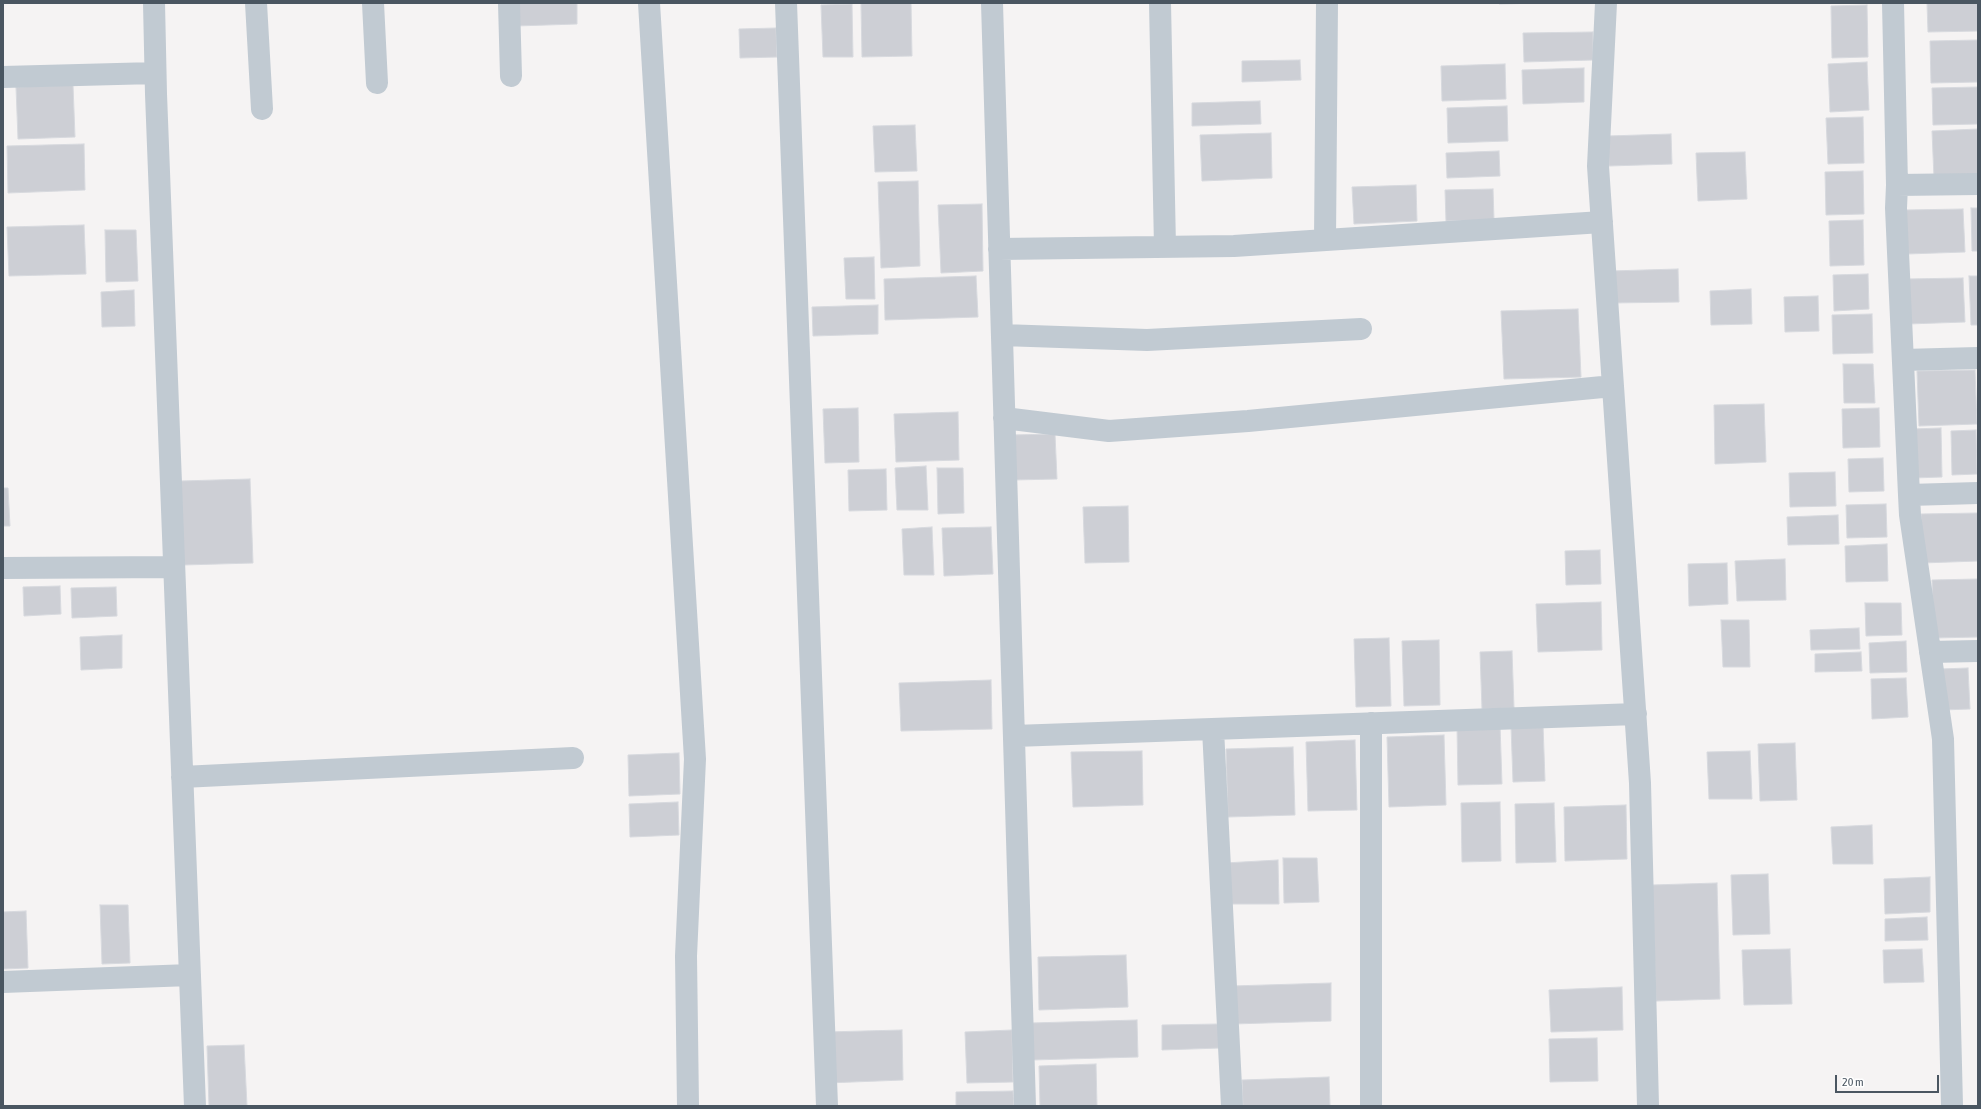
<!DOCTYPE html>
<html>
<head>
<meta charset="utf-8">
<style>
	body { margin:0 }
	#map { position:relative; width:1981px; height:1109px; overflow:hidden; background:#f5f3f3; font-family:"Asap Condensed",sans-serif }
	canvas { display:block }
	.frame { position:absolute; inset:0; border:4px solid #4a5661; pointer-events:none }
	.scale { position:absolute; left:1835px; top:1075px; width:104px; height:18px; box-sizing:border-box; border:2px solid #4a5661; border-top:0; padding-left:5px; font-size:12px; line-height:14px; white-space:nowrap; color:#4a5661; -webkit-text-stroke:3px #fff; paint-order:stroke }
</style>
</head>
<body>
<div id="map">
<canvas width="1981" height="1109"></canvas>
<div class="frame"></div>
<div class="scale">20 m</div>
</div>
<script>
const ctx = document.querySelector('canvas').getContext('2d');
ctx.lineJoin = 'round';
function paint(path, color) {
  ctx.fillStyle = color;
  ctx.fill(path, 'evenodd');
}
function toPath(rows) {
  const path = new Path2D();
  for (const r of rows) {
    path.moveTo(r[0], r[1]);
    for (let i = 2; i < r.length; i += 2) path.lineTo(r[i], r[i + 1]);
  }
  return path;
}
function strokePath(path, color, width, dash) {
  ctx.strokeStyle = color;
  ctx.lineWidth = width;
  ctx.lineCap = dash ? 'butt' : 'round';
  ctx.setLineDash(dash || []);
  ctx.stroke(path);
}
const building = toPath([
	[516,3,577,3,577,24,516,26,516,3],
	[861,3,911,3,912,56,862,57,861,3],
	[1499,3,1542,3,1499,4,1499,3],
	[1927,3,1978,3,1978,31,1928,32,1927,3],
	[852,4,853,57,823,57,821,5,852,4],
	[1867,5,1868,57,1832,58,1831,6,1867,5],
	[776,28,777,57,740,58,739,29,776,28],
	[1593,32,1593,60,1524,62,1523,33,1593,32],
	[1978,40,1978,82,1931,83,1930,41,1978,40],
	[1300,60,1301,80,1242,82,1242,61,1300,60],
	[1867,62,1869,110,1830,112,1828,64,1867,62],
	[1505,64,1506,99,1442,101,1441,66,1505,64],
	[1584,68,1584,102,1523,104,1522,70,1584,68],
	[73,85,75,137,18,139,16,87,73,85],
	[1978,87,1978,124,1933,125,1932,88,1978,87],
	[1260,101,1261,124,1192,126,1192,103,1260,101],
	[1507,106,1508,141,1448,143,1447,108,1507,106],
	[1863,117,1864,163,1828,164,1826,118,1863,117],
	[915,125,917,171,875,172,873,126,915,125],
	[1978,129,1978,177,1934,178,1932,131,1978,129],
	[1271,133,1272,178,1202,181,1200,135,1271,133],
	[1671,134,1672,164,1609,166,1608,136,1671,134],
	[84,144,85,190,8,193,7,146,84,144],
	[1499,151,1500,176,1447,178,1446,153,1499,151],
	[1745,152,1747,199,1698,201,1696,153,1745,152],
	[1863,171,1864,214,1826,215,1825,172,1863,171],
	[918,181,920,266,881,268,878,182,918,181],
	[1416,185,1417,221,1354,224,1352,187,1416,185],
	[1493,189,1494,220,1446,221,1445,190,1493,189],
	[982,204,983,271,941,273,938,205,982,204],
	[1971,208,1978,208,1978,251,1972,251,1971,208],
	[1963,209,1965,252,1907,254,1906,210,1963,209],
	[1863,220,1864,265,1830,266,1829,221,1863,220],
	[84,225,86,274,9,276,7,227,84,225],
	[105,230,136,230,138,281,106,282,105,230],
	[874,257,875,299,846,299,844,258,874,257],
	[1678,269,1679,302,1611,303,1610,271,1678,269],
	[1868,274,1869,309,1834,311,1833,275,1868,274],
	[976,276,978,317,885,320,884,279,976,276],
	[1969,276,1978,276,1978,325,1971,325,1969,276],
	[1963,278,1965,322,1908,324,1907,279,1963,278],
	[1751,289,1752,324,1711,325,1710,291,1751,289],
	[134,290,135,326,102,327,101,292,134,290],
	[1818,296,1819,331,1785,332,1784,297,1818,296],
	[878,305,878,334,813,336,812,307,878,305],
	[1578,309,1581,377,1504,379,1501,311,1578,309],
	[1872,314,1873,353,1833,354,1832,315,1872,314],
	[1843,364,1873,364,1875,403,1844,403,1843,364],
	[1975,370,1977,424,1919,426,1917,371,1975,370],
	[1764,404,1766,462,1715,464,1714,405,1764,404],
	[858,408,859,462,825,463,823,409,858,408],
	[1879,408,1880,447,1843,448,1842,409,1879,408],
	[958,412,959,460,896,462,894,414,958,412],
	[1941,428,1942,477,1913,478,1912,429,1941,428],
	[1976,430,1977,474,1952,475,1951,431,1976,430],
	[1055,434,1057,479,1013,480,1011,435,1055,434],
	[1883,458,1884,491,1849,492,1848,459,1883,458],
	[926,466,928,510,897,510,895,468,926,466],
	[937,468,963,468,964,513,938,514,937,468],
	[886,469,887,510,849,511,848,470,886,469],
	[1835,472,1836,506,1790,507,1789,473,1835,472],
	[250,479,253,563,183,565,181,481,250,479],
	[3,488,8,488,10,526,3,526,3,488],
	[1886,504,1887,537,1847,538,1846,505,1886,504],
	[1128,506,1129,562,1085,563,1083,507,1128,506],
	[1978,513,1978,561,1922,563,1921,514,1978,513],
	[1838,515,1839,544,1788,545,1787,517,1838,515],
	[932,527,934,575,904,575,902,529,932,527],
	[991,527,993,574,944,576,942,528,991,527],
	[1887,544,1888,581,1846,582,1845,546,1887,544],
	[1600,550,1601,584,1566,585,1565,551,1600,550],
	[1785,559,1786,600,1737,601,1735,561,1785,559],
	[1727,563,1728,604,1689,606,1688,564,1727,563],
	[1978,579,1978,637,1934,638,1932,580,1978,579],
	[60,586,61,614,24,616,23,587,60,586],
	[116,587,117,616,72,618,71,588,116,587],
	[1601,602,1602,650,1538,652,1536,604,1601,602],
	[1865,603,1901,603,1902,635,1866,636,1865,603],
	[1721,620,1749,620,1750,667,1723,667,1721,620],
	[1859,628,1860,649,1811,650,1810,630,1859,628],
	[122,635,122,668,81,670,80,637,122,635],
	[1389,638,1391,706,1356,707,1354,639,1389,638],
	[1439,640,1440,705,1404,706,1402,641,1439,640],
	[1906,641,1907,672,1870,673,1869,643,1906,641],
	[1512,651,1514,708,1482,709,1480,652,1512,651],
	[1861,652,1862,671,1815,672,1815,654,1861,652],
	[1968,668,1970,709,1942,710,1940,669,1968,668],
	[1906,678,1908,717,1872,719,1871,679,1906,678],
	[991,680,992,729,901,731,899,683,991,680],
	[1543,724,1545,781,1513,782,1511,726,1543,724],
	[1500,725,1502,784,1458,785,1457,726,1500,725],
	[1444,735,1446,805,1389,807,1387,737,1444,735],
	[1355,740,1357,810,1308,811,1306,742,1355,740],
	[1795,743,1797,800,1760,801,1758,744,1795,743],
	[1293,747,1295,815,1228,817,1226,749,1293,747],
	[1142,751,1143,805,1073,807,1071,752,1142,751],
	[1750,751,1752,799,1709,799,1707,752,1750,751],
	[679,753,680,794,629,796,628,755,679,753],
	[678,802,679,835,630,837,629,804,678,802],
	[1500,802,1501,861,1462,862,1461,803,1500,802],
	[1554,803,1556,862,1516,863,1515,804,1554,803],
	[1626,805,1627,859,1565,861,1564,807,1626,805],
	[1872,825,1873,864,1833,864,1831,827,1872,825],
	[1283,858,1317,858,1319,902,1284,903,1283,858],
	[1278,860,1279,904,1226,904,1225,863,1278,860],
	[1768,874,1770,934,1733,935,1731,875,1768,874],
	[1930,877,1930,912,1885,914,1884,879,1930,877],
	[1717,883,1720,999,1656,1001,1652,885,1717,883],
	[100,905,128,905,130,963,102,964,100,905],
	[26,911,28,968,3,969,3,912,26,911],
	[1927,917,1928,940,1885,941,1885,919,1927,917],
	[1790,949,1792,1004,1744,1005,1742,950,1790,949],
	[1922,949,1924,982,1884,983,1883,950,1922,949],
	[1126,955,1128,1007,1039,1010,1038,957,1126,955],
	[1331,983,1331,1021,1233,1024,1232,986,1331,983],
	[1622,987,1623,1030,1551,1032,1549,990,1622,987],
	[1137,1020,1138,1057,1032,1060,1031,1023,1137,1020],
	[1219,1024,1220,1048,1162,1050,1162,1025,1219,1024],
	[902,1030,903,1080,827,1083,826,1032,902,1030],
	[1012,1030,1013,1082,967,1083,965,1032,1012,1030],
	[1597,1038,1598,1081,1550,1082,1549,1039,1597,1038],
	[244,1045,247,1106,209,1106,207,1046,244,1045],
	[1096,1064,1097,1106,1040,1106,1039,1066,1096,1064],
	[1329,1077,1330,1106,1243,1106,1242,1080,1329,1077],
	[1013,1091,1014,1106,956,1106,956,1092,1013,1091]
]);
paint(building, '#cdcfd5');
strokePath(building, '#d7d9de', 1);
strokePath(toPath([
	[154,3,156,94,195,1106],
	[256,3,262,109],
	[373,3,377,83],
	[509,3,511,76],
	[649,3,695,759,686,956,688,1106],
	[786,3,827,1106],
	[992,3,1025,1106],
	[1160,3,1165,247],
	[1606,3,1598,166,1640,783,1648,1106],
	[1893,3,1897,185,1896,208,1909,495,1910,515,1943,739,1952,1106],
	[3,77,155,73],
	[1897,185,1978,184],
	[1325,240,1327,3],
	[999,249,1234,246,1602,222],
	[1002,335,1147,340,1361,329],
	[1903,360,1978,358],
	[1004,418,1109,431,1248,421,1613,386],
	[1909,495,1978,493],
	[3,568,174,567],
	[1930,652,1978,651],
	[1371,723,1371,1106],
	[1213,729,1232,1106],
	[1014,736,1636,714],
	[182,777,573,758],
	[3,982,190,975]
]), '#c1cad2', 22);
</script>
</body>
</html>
